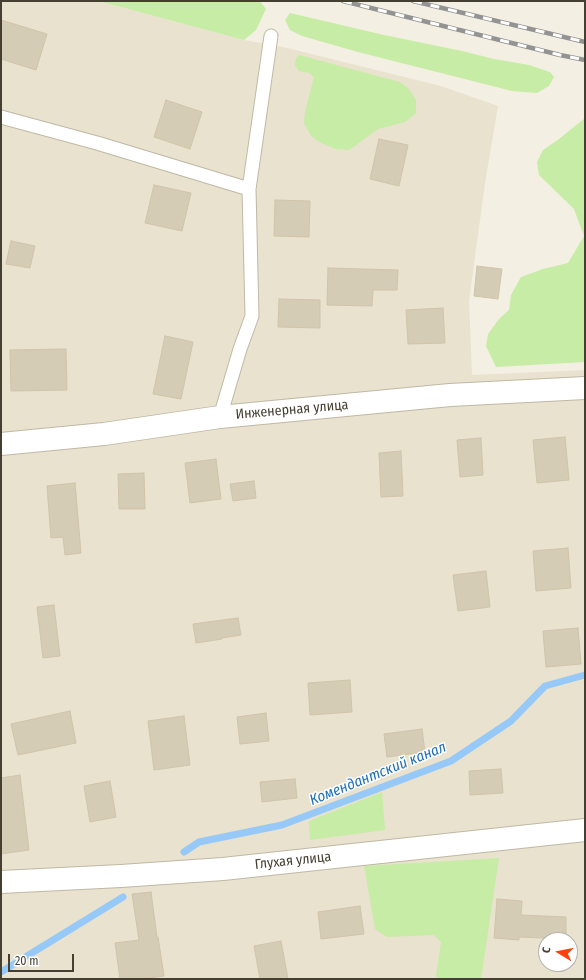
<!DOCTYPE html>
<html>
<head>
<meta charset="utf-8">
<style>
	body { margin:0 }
	#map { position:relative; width:586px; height:980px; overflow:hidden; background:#f3efe2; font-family:"Fira Sans Condensed",sans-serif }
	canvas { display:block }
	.frame { position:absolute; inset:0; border:2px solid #453f32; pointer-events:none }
	.north { position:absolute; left:538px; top:932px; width:40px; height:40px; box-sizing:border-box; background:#fff; border:1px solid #b5b2ad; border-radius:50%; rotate:280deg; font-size:11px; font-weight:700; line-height:16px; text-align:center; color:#453f32 }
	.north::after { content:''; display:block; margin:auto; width:14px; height:18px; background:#ff420d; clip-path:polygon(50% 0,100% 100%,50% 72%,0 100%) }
	.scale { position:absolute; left:8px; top:954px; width:66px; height:18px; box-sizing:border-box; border:2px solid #453f32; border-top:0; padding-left:5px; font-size:12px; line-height:14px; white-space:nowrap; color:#453f32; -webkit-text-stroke:3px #fff; paint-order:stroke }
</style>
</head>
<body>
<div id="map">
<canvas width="586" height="980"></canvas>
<div class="frame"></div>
<div class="north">С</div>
<div class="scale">20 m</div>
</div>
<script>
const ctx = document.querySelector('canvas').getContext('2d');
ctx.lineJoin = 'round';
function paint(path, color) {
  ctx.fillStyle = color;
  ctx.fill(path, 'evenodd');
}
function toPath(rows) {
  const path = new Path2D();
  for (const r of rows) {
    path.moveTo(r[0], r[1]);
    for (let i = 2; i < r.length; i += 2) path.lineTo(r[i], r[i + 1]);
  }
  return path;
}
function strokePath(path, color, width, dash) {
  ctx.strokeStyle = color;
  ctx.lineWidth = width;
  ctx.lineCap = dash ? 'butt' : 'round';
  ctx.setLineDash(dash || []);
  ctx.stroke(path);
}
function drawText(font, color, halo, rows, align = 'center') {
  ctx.font = font + ' "Fira Sans Condensed",sans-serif';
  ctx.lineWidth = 3;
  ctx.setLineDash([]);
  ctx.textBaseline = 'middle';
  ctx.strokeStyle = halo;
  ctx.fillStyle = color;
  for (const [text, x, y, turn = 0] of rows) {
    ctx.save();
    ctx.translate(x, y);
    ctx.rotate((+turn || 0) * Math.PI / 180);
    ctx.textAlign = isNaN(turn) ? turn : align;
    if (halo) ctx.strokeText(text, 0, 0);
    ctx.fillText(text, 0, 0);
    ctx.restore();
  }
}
paint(toPath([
	[1,1,98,1,244,40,283,47,441,86,498,106,485,183,469,301,472,375,585,370,585,979,1,979],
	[546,940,570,940,570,964,546,964]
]), '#e8e2cf');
paint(toPath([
	[98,1,260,1,266,9,256,30,244,40],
	[290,13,384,35,462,51,494,59,529,65,550,72,554,77,549,86,537,93,512,91,358,52,302,36,290,30,285,20],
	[299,55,400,82,409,89,416,100,416,113,405,122,378,129,349,150,336,149,321,143,311,136,304,123,305,112,314,77,309,73,299,71,295,65,296,58],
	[585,118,585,362,496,367,486,346,488,334,499,319,509,310,511,295,521,277,543,269,568,263,584,236,574,209,539,175,537,162,543,150,559,139],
	[382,792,385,830,310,840,309,821],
	[499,858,481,979,439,979,436,976,441,942,434,935,387,937,375,929,364,866]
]), '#c7eca5');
strokePath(toPath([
	[184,852,199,842,282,825,451,761,511,721,545,686,585,675],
	[1,972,123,897]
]), '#96c9f8', 7);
const building = toPath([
	[1,20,47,34,36,70,1,59,1,20],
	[166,100,202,112,190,149,154,137,166,100],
	[379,139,408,145,399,186,370,179,379,139],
	[154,185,191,193,182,231,145,223,154,185],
	[275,200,310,201,309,237,274,236,275,200],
	[11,241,35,246,30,268,6,264,11,241],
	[477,266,502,269,498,299,474,296,477,266],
	[328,268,398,270,397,290,373,290,372,306,327,305,328,268],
	[279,299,320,300,320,328,278,327,279,299],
	[443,308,445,343,408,344,406,310,443,308],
	[165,336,193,342,181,399,153,394,165,336],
	[66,349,67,390,11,391,10,350,66,349],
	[565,437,569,480,537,483,533,440,565,437],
	[481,438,483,475,460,477,457,440,481,438],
	[401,451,403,496,381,497,379,453,401,451],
	[216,459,221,499,190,503,185,463,216,459],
	[144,473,145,509,119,509,118,474,144,473],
	[254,481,256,498,233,501,230,484,254,481],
	[75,483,81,553,65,555,63,537,51,538,47,486,75,483],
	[568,548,571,588,536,591,533,551,568,548],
	[486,571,490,607,458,611,453,575,486,571],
	[54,605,60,656,43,658,37,607,54,605],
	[238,618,241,635,222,638,222,639,196,643,193,624,238,618],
	[578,628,581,664,546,667,543,631,578,628],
	[350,680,352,712,310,715,308,683,350,680],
	[70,711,76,743,18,755,11,724,70,711],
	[266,713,269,741,240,744,237,717,266,713],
	[184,716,190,765,154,770,148,721,184,716],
	[422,729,425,752,387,757,384,734,422,729],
	[501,769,503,793,470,795,469,771,501,769],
	[20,775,29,850,1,854,1,778,20,775],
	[295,779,297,798,262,802,260,782,295,779],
	[110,781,116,817,90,822,84,786,110,781],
	[151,892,157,937,158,937,164,976,139,979,120,979,115,943,139,940,132,894,151,892],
	[497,899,522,901,521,915,566,917,566,939,519,937,519,940,494,938,497,899],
	[360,906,364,934,321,939,318,912,360,906],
	[281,941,288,979,260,979,254,946,281,941]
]);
paint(building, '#d5ccb6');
strokePath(building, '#d1c4a9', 1);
const service = toPath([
	[1,117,97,143,249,189,252,316,240,349,220,417],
	[249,189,271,36]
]);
const minor = toPath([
	[1,444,104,434,220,417,450,395,585,388],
	[1,882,121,876,223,869,585,830]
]);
strokePath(service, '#bfb8a4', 15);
strokePath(minor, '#bfb8a4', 24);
strokePath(service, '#fff', 13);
strokePath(minor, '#fff', 22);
const rail = toPath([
	[343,1,560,55,585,60],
	[413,1,585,42]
]);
strokePath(rail, '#939393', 4.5);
strokePath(rail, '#fff', 3, [9]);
drawText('14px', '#453f32', '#fff', [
	["Инженерная улица",292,410,-5],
	["Глухая улица",293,861,-6]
]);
drawText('italic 15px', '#216fbb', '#fff', [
	["Комендантский канал",378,774,-22]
]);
</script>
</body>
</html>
